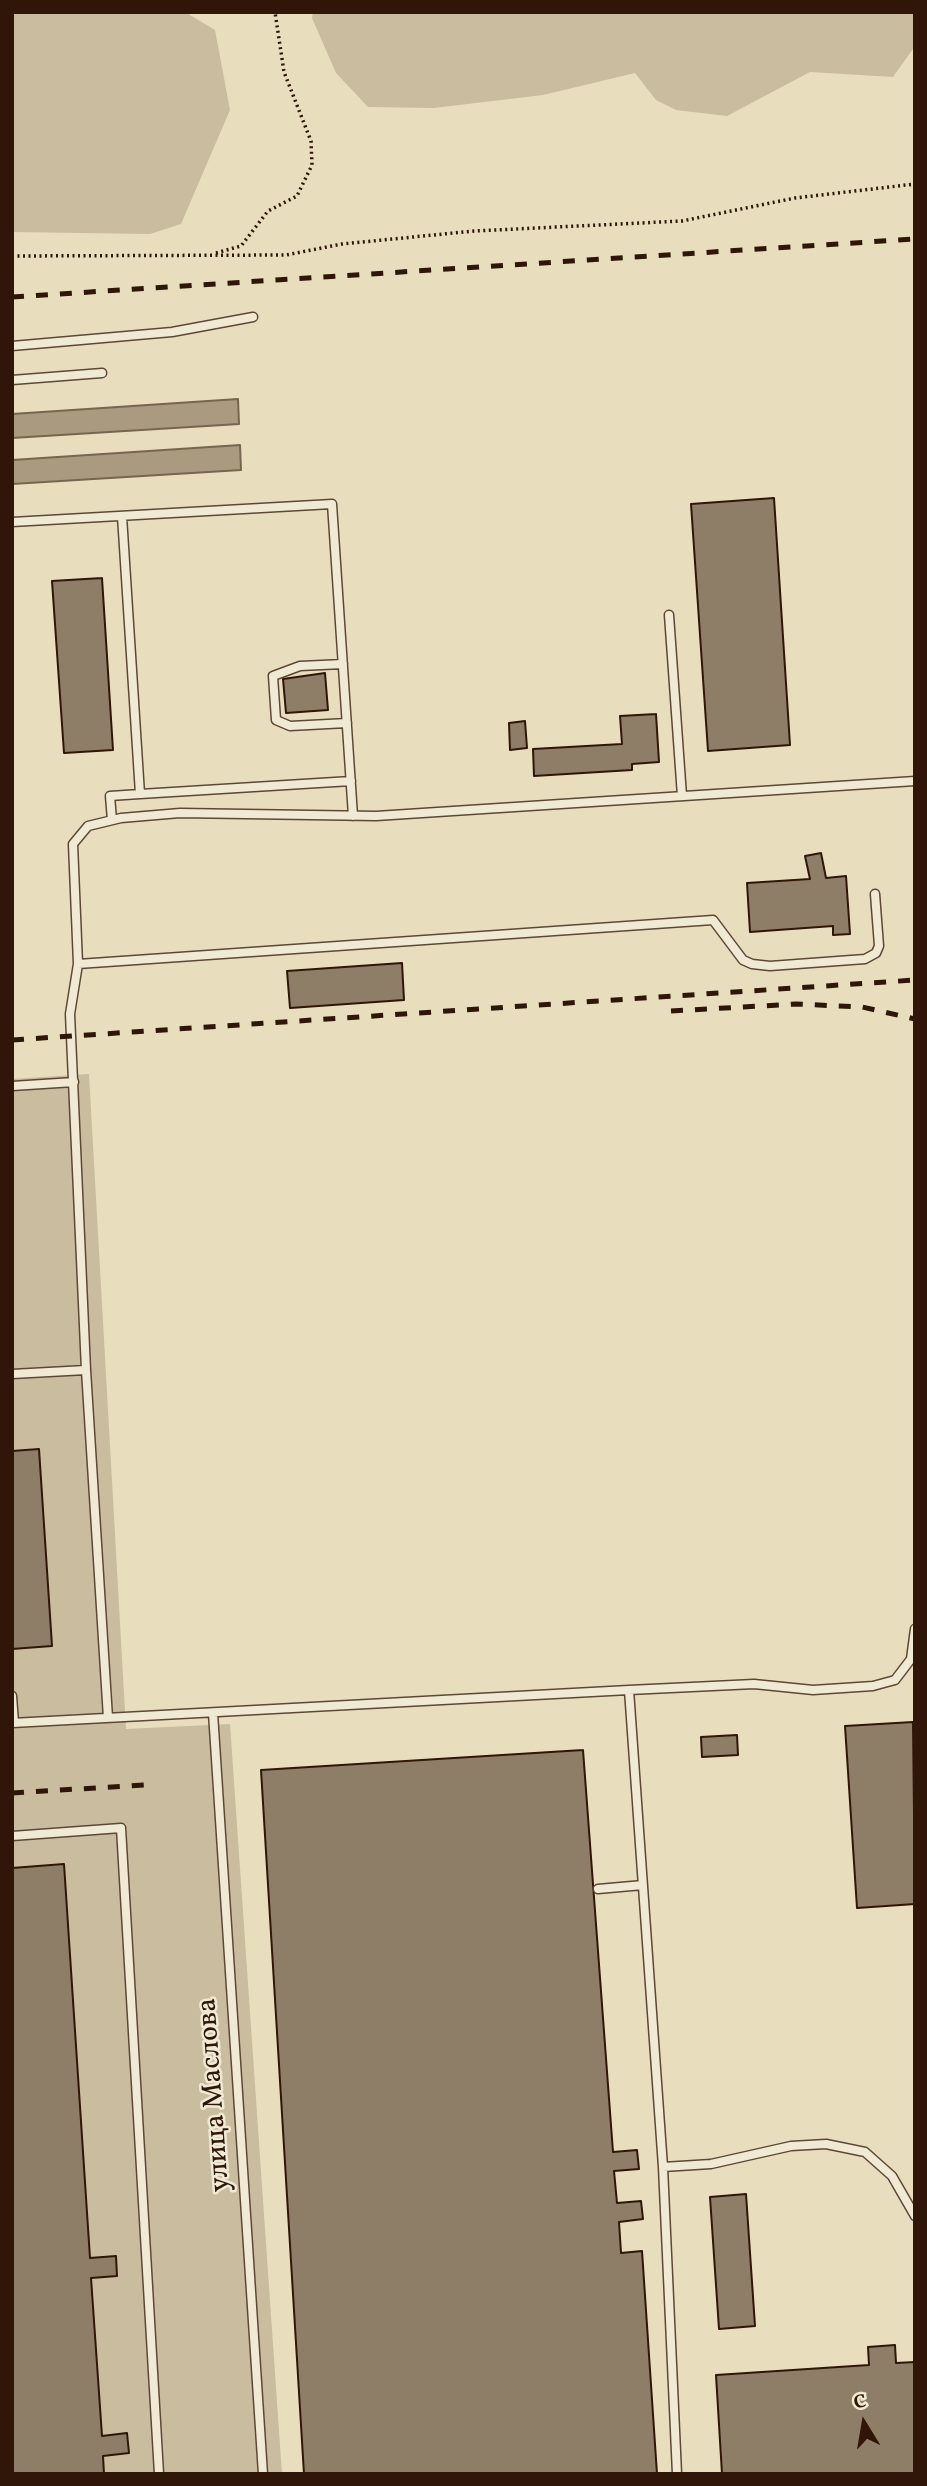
<!DOCTYPE html>
<html>
<head>
<meta charset="utf-8">
<style>
	body { margin:0 }
	#map { position:relative; width:927px; height:2486px; overflow:hidden; background:#e8debe; font-family:Vollkorn,serif }
	canvas { display:block }
	.frame { position:absolute; inset:0; border:14px solid #2f1608; pointer-events:none }
	.north { position:absolute; left:829px; top:2388px; width:70px; height:70px; -webkit-text-stroke:5px #f0ead5; paint-order:stroke; rotate:349deg; font-size:19px; font-weight:700; line-height:28px; text-align:center; color:#2f1608 }
	.north::after { content:''; display:block; margin:auto; width:24px; height:32px; background:#2f1608; clip-path:polygon(50% 0,100% 100%,50% 72%,0 100%) }
</style>
</head>
<body>
<div id="map">
<canvas width="927" height="2486"></canvas>
<div class="frame"></div>
<div class="north">С</div>
</div>
<script>
const ctx = document.querySelector('canvas').getContext('2d');
ctx.lineJoin = 'round';
function paint(path, color) {
  ctx.fillStyle = color;
  ctx.fill(path, 'evenodd');
}
function toPath(rows) {
  const path = new Path2D();
  for (const r of rows) {
    path.moveTo(r[0], r[1]);
    for (let i = 2; i < r.length; i += 2) path.lineTo(r[i], r[i + 1]);
  }
  return path;
}
function strokePath(path, color, width, dash) {
  ctx.strokeStyle = color;
  ctx.lineWidth = width;
  ctx.lineCap = dash ? 'butt' : 'round';
  ctx.setLineDash(dash || []);
  ctx.stroke(path);
}
function drawText(font, color, halo, rows, align = 'center') {
  ctx.font = font + ' Vollkorn,serif';
  ctx.lineWidth = 5;
  ctx.setLineDash([]);
  ctx.textBaseline = 'middle';
  ctx.strokeStyle = halo;
  ctx.fillStyle = color;
  for (const [text, x, y, turn = 0] of rows) {
    ctx.save();
    ctx.translate(x, y);
    ctx.rotate((+turn || 0) * Math.PI / 180);
    ctx.textAlign = isNaN(turn) ? turn : align;
    if (halo) ctx.strokeText(text, 0, 0);
    ctx.fillText(text, 0, 0);
    ctx.restore();
  }
}
paint(toPath([
	[12,12,185,12,215,30,230,110,181,224,150,234,12,232],
	[313,12,915,12,915,46,893,77,810,72,727,116,676,110,656,100,635,73,543,95,434,108,368,107,336,73,312,18],
	[89,1074,126,1729,230,1724,282,2474,12,2474,12,1079]
]), '#c9bc9f');
const water = toPath([
	[238,399,239,424,12,438,12,414,238,399],
	[240,445,241,470,12,484,12,460,240,445]
]);
paint(water, '#a99a80');
strokePath(water, '#786550', 2);
const building = toPath([
	[774,498,790,745,708,751,691,504,774,498],
	[102,578,113,750,64,753,52,581,102,578],
	[325,673,328,710,286,713,283,679,325,673],
	[656,714,659,762,632,764,632,770,534,776,533,749,622,744,620,716,656,714],
	[525,721,527,748,510,750,509,723,525,721],
	[821,853,826,878,846,876,850,934,833,935,833,926,750,932,747,883,810,879,805,856,821,853],
	[402,963,404,1000,290,1008,287,971,402,963],
	[39,1449,52,1646,12,1649,12,1451,39,1449],
	[913,1722,915,1904,857,1908,845,1726,913,1722],
	[737,1735,738,1755,702,1757,701,1737,737,1735],
	[583,1750,613,2152,637,2150,639,2169,614,2171,617,2203,641,2201,643,2219,619,2222,621,2253,642,2251,657,2474,304,2474,261,1770,583,1750],
	[64,1864,90,2258,116,2256,117,2276,91,2278,102,2436,127,2433,129,2453,103,2456,104,2474,12,2474,12,1868,64,1864],
	[746,2194,755,2326,719,2329,710,2197,746,2194],
	[895,2345,896,2363,915,2362,915,2474,722,2474,716,2375,869,2365,868,2347,895,2345]
]);
paint(building, '#8f7e67');
strokePath(building, '#2f1608', 2);
const service = toPath([
	[12,346,172,332,253,317],
	[12,380,102,373],
	[122,516,140,794,351,781],
	[12,522,332,504,353,816],
	[669,615,682,796],
	[343,664,300,666,273,676,276,720,290,726,347,723],
	[112,820,110,796,140,794],
	[78,964,713,920,743,960,752,964,770,966,865,959,876,953,879,946,875,894],
	[12,1086,74,1082],
	[12,1374,86,1370],
	[629,1690,754,1684,813,1690,873,1686,895,1680,911,1659,915,1629],
	[12,1696,14,1723],
	[213,1713,263,2474],
	[108,1718,86,1370,70,1014,78,964,73,844,88,826,121,818,180,813,376,816,915,781],
	[12,1723,629,1690,663,2167,677,2474],
	[12,1836,121,1828,159,2474],
	[598,1889,643,1885],
	[663,2167,711,2164,791,2146,826,2144,865,2152,892,2176,915,2216]
]);
strokePath(service, '#5d4836', 11);
strokePath(toPath([
	[216,253,241,246,268,211,297,196,312,165,311,141,284,72,275,12],
	[12,256,286,255,342,244,474,231,682,221,795,198,915,184]
]), '#2f1608', 3.5, [2, 3.5]);
strokePath(service, '#f0ead5', 8);
strokePath(toPath([
	[12,297,915,239],
	[671,1011,796,1004,862,1007,915,1019],
	[12,1040,915,980],
	[12,1793,144,1785]
]), '#2f1608', 5, [12, 12]);
drawText('28px', '#2f1608', '#f0ead5', [
	["улица Маслова",216,2095,-94]
]);
</script>
</body>
</html>
